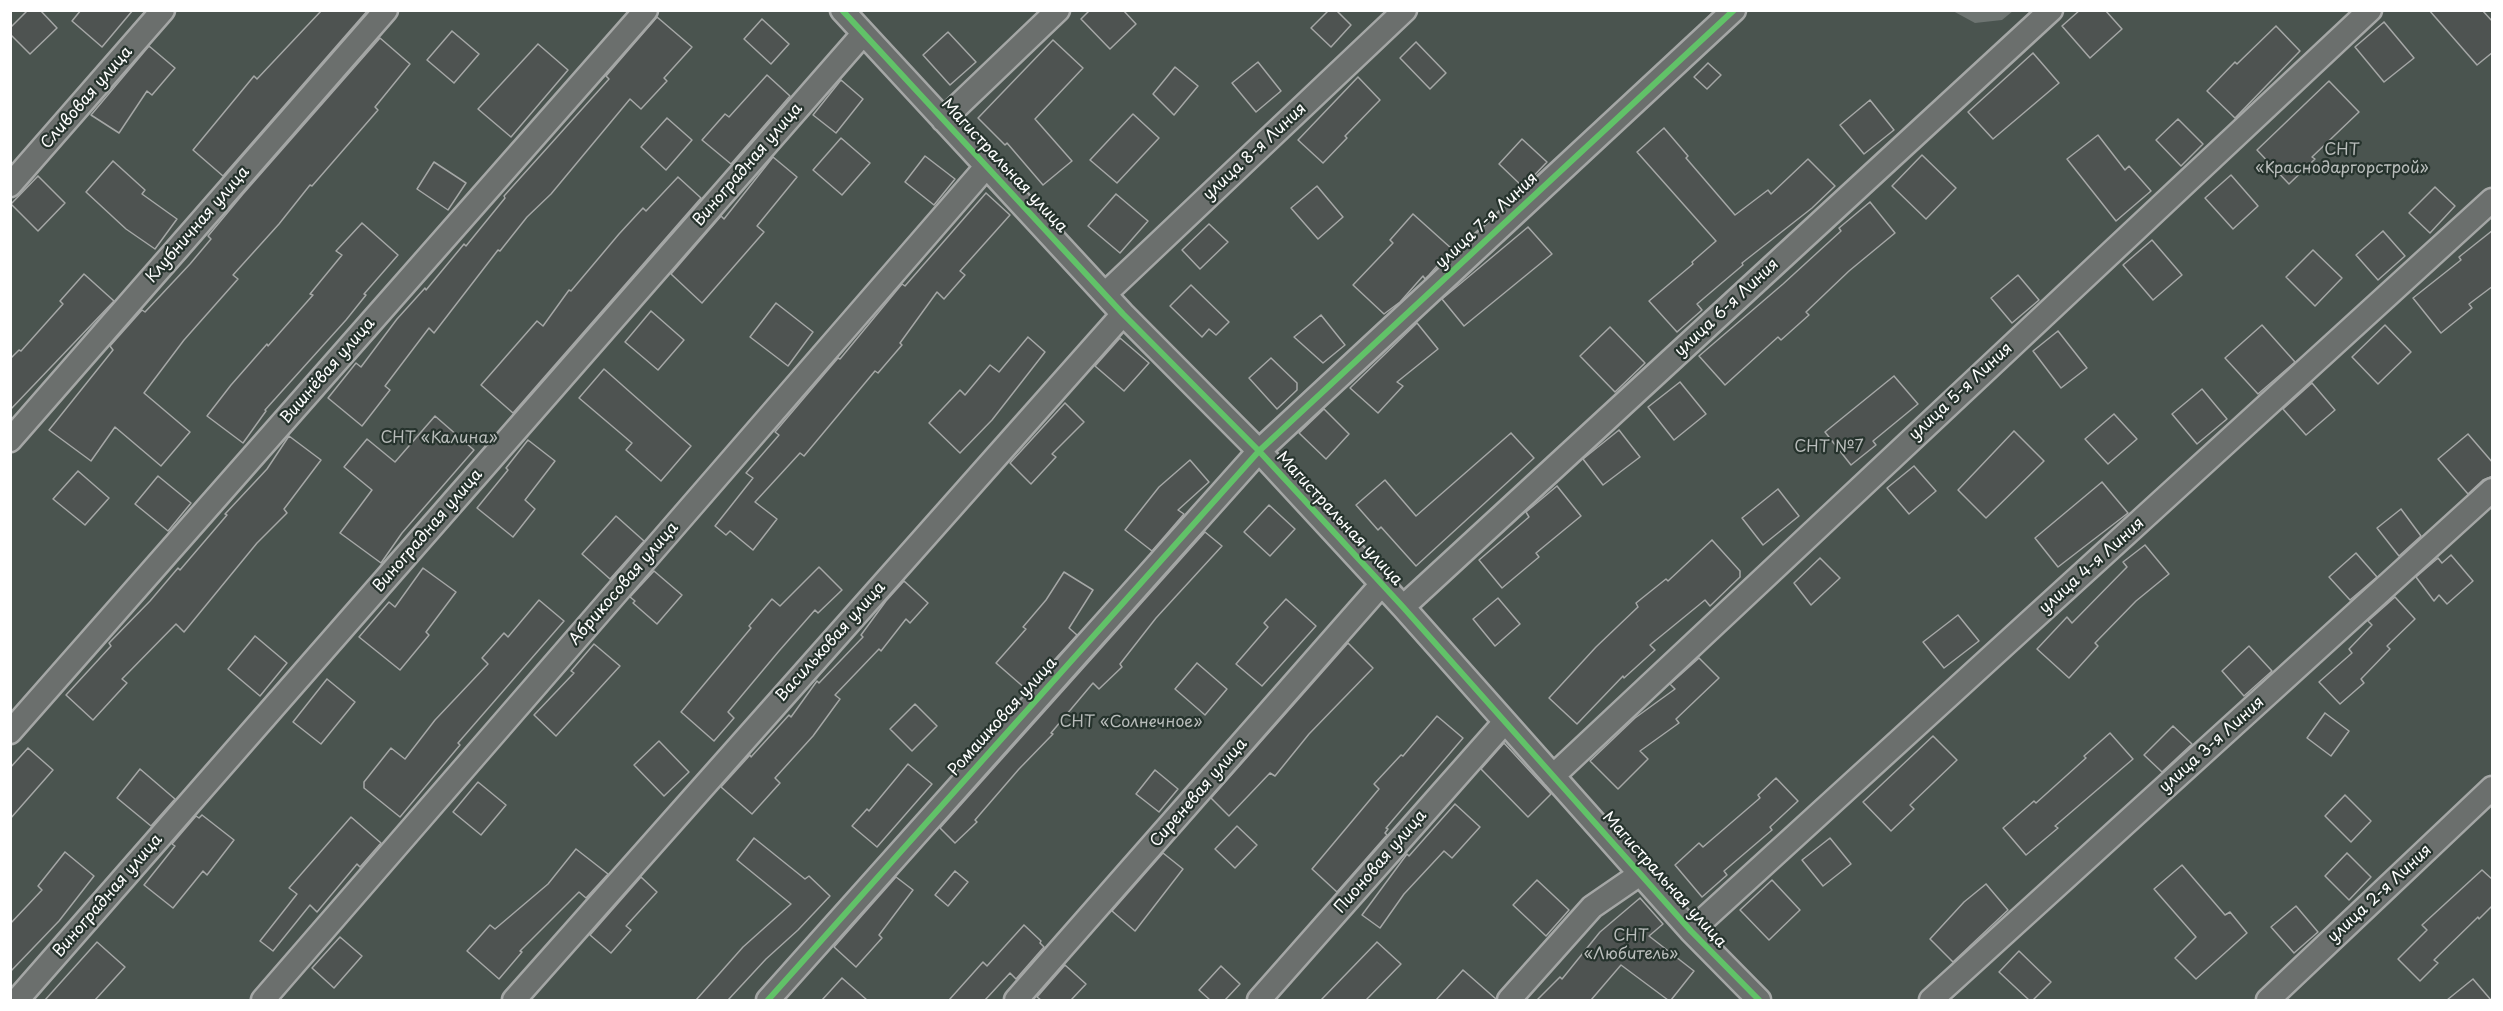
<!DOCTYPE html>
<html>
<head>
<meta charset="utf-8">
<style>
	body { margin:0 }
	#map { position:relative; width:2503px; height:1011px; overflow:hidden; background:#363c39; font-family:"Playpen Sans",sans-serif }
	canvas { display:block }
	.frame { position:absolute; inset:0; border:12px solid #fff; pointer-events:none }
</style>
</head>
<body>
<div id="map">
<canvas width="2503" height="1011"></canvas>
<div class="frame"></div>
</div>
<script>
const ctx = document.querySelector('canvas').getContext('2d');
ctx.lineJoin = 'round';
function paint(path, color) {
  ctx.fillStyle = color;
  ctx.fill(path, 'evenodd');
}
function toPath(rows) {
  const path = new Path2D();
  for (const r of rows) {
    path.moveTo(r[0], r[1]);
    for (let i = 2; i < r.length; i += 2) path.lineTo(r[i], r[i + 1]);
  }
  return path;
}
function strokePath(path, color, width, dash) {
  ctx.strokeStyle = color;
  ctx.lineWidth = width;
  ctx.lineCap = dash ? 'butt' : 'round';
  ctx.setLineDash(dash || []);
  ctx.stroke(path);
}
function drawText(font, color, halo, rows, align = 'center') {
  ctx.font = font + ' "Playpen Sans",sans-serif';
  ctx.lineWidth = 4.5;
  ctx.setLineDash([]);
  ctx.textBaseline = 'middle';
  ctx.strokeStyle = halo;
  ctx.fillStyle = color;
  for (const [text, x, y, turn = 0] of rows) {
    ctx.save();
    ctx.translate(x, y);
    ctx.rotate((+turn || 0) * Math.PI / 180);
    ctx.textAlign = isNaN(turn) ? turn : align;
    if (halo) ctx.strokeText(text, 0, 0);
    ctx.fillText(text, 0, 0);
    ctx.restore();
  }
}
paint(toPath([
	[10,11,2492,11,2492,1000,11,1000]
]), '#4a544f');
paint(toPath([
	[1953,11,2013,11,2002,20,1975,23]
]), '#6e7572');
const building = toPath([
	[28,10,40,10,57,28,30,54,10,34,10,28,28,10],
	[81,10,133,10,102,47,72,21,81,10],
	[322,10,368,10,223,176,193,150,254,76,257,79,322,10],
	[1090,10,1123,10,1136,24,1110,49,1081,19,1090,10],
	[1329,10,1336,10,1351,25,1331,47,1311,28,1329,10],
	[2080,10,2105,10,2122,29,2090,58,2062,26,2080,10],
	[2429,10,2482,10,2493,22,2493,52,2477,65,2429,10],
	[657,17,692,47,664,78,667,81,641,109,630,99,551,194,527,217,500,251,498,250,434,333,429,328,385,386,390,390,362,426,328,398,356,363,361,367,397,319,425,288,426,290,464,244,466,246,505,198,504,196,609,79,606,76,657,17],
	[762,19,789,44,771,64,744,39,762,19],
	[2384,22,2414,58,2384,82,2355,47,2384,22],
	[2276,26,2300,51,2235,118,2207,91,2235,62,2237,64,2276,26],
	[452,31,479,54,454,83,427,60,452,31],
	[948,32,976,62,950,85,923,55,948,32],
	[380,38,410,64,375,107,378,110,312,186,310,185,279,224,233,275,238,279,184,340,144,393,190,432,161,466,115,427,91,461,49,430,113,350,110,346,142,310,145,312,190,264,211,239,208,236,243,194,380,38],
	[1053,40,1083,68,1035,119,1072,161,1043,185,1007,143,1005,145,978,118,1053,40],
	[1416,42,1446,73,1430,89,1400,58,1416,42],
	[538,44,568,70,511,137,478,109,538,44],
	[149,46,175,68,152,95,147,91,119,133,91,115,149,46],
	[2033,53,2059,83,1993,139,1968,112,2033,53],
	[1258,62,1281,91,1256,112,1232,83,1258,62],
	[1708,63,1721,75,1707,89,1694,77,1708,63],
	[1175,67,1198,86,1174,115,1153,94,1175,67],
	[767,75,790,96,731,164,702,140,725,114,729,117,767,75],
	[1358,77,1380,100,1345,136,1347,138,1323,163,1298,140,1358,77],
	[841,80,863,99,836,133,813,115,841,80],
	[2329,81,2359,112,2312,157,2315,159,2289,184,2257,150,2329,81],
	[1870,100,1894,130,1864,154,1840,125,1870,100],
	[1133,114,1159,138,1117,183,1090,160,1133,114],
	[667,118,692,140,666,170,641,147,667,118],
	[2178,119,2203,144,2181,166,2156,140,2178,119],
	[1664,128,1688,156,1686,158,1735,215,1768,190,1771,194,1808,159,1835,186,1812,208,1742,263,1743,265,1697,304,1702,310,1677,332,1649,301,1693,264,1692,262,1716,241,1637,152,1664,128],
	[2098,135,2125,170,2129,166,2151,191,2116,221,2067,159,2098,135],
	[841,138,870,163,842,195,813,170,841,138],
	[1522,139,1547,162,1523,187,1499,164,1522,139],
	[1922,155,1956,188,1926,219,1892,186,1922,155],
	[925,156,955,179,934,205,905,182,925,156],
	[773,157,797,177,757,226,764,232,702,303,671,274,721,216,724,219,773,157],
	[113,161,145,190,142,194,177,219,155,249,126,229,86,192,113,161],
	[434,162,466,183,448,210,417,189,434,162],
	[2231,175,2258,206,2233,229,2205,198,2231,175],
	[38,176,65,203,38,231,11,204,38,176],
	[678,177,701,198,513,413,481,385,537,321,543,326,569,290,571,291,619,234,643,208,646,211,678,177],
	[1317,186,1343,217,1318,239,1291,208,1317,186],
	[2435,187,2455,206,2430,233,2409,213,2435,187],
	[986,193,1010,215,960,271,965,275,944,299,937,292,900,343,902,345,878,373,875,371,804,456,800,453,755,502,777,519,753,550,730,531,726,535,715,526,753,478,746,473,779,435,775,432,838,358,840,359,902,284,905,286,986,193],
	[1116,194,1148,221,1120,253,1088,226,1116,194],
	[1870,202,1895,233,1849,271,1806,312,1809,315,1781,340,1778,337,1725,385,1699,356,1783,284,1841,231,1839,228,1870,202],
	[1413,214,1452,249,1429,275,1425,279,1423,276,1400,302,1384,314,1353,285,1393,243,1390,240,1413,214],
	[362,223,398,255,364,294,366,295,346,320,265,410,266,411,243,443,207,416,231,385,267,344,268,346,313,295,310,294,342,255,336,251,362,223],
	[1209,224,1228,242,1200,269,1182,250,1209,224],
	[1528,227,1552,254,1464,326,1442,299,1528,227],
	[2493,230,2493,286,2469,304,2472,308,2441,333,2413,298,2461,260,2459,257,2493,230],
	[2383,231,2405,256,2378,280,2356,255,2383,231],
	[2152,240,2182,275,2153,300,2123,265,2152,240],
	[2313,250,2342,278,2315,306,2286,277,2313,250],
	[84,274,114,301,10,410,10,359,19,350,21,351,63,304,60,301,84,274],
	[2018,275,2039,300,2012,323,1991,298,2018,275],
	[1191,285,1229,322,1216,335,1209,329,1202,337,1170,306,1191,285],
	[776,303,813,332,788,366,750,337,776,303],
	[651,311,684,340,658,370,625,342,651,311],
	[1321,315,1345,345,1323,363,1294,337,1321,315],
	[1417,323,1438,349,1397,382,1403,386,1378,413,1350,388,1417,323],
	[2262,325,2295,362,2258,394,2225,358,2262,325],
	[2385,325,2411,352,2378,384,2352,357,2385,325],
	[1610,327,1645,363,1615,392,1580,356,1610,327],
	[2058,331,2087,368,2061,388,2033,351,2058,331],
	[1028,337,1045,352,992,420,960,453,929,423,960,390,965,395,990,365,999,372,1028,337],
	[1120,338,1149,363,1124,391,1095,366,1120,338],
	[1271,358,1297,383,1297,390,1277,409,1249,378,1271,358],
	[604,369,691,446,661,481,626,450,632,443,579,398,604,369],
	[1894,376,1918,404,1873,441,1876,445,1851,465,1825,432,1894,376],
	[1680,382,1706,414,1674,440,1648,407,1680,382],
	[2312,383,2335,410,2306,435,2283,409,2312,383],
	[2202,389,2227,419,2197,444,2172,414,2202,389],
	[1065,403,1084,422,1052,454,1056,457,1031,484,1010,463,1065,403],
	[1324,409,1349,434,1326,459,1299,433,1324,409],
	[2114,414,2137,439,2108,464,2085,439,2114,414],
	[435,416,474,450,402,533,381,563,340,533,372,490,344,467,367,439,395,462,435,416],
	[1619,430,1640,457,1603,485,1583,459,1619,430],
	[2014,431,2044,461,1986,518,1958,490,2014,431],
	[1511,433,1534,458,1416,566,1381,527,1378,530,1356,505,1385,480,1416,516,1511,433],
	[2468,434,2493,463,2493,476,2483,480,2468,494,2438,459,2468,434],
	[289,436,321,460,284,509,287,513,257,543,184,632,176,624,122,679,127,683,93,720,66,695,111,646,109,643,150,601,178,568,180,570,227,515,225,514,267,469,289,436],
	[528,440,555,461,525,500,535,509,513,537,477,508,508,470,506,468,528,440],
	[1190,460,1209,482,1178,510,1184,514,1152,551,1125,530,1159,487,1190,460],
	[1914,466,1936,491,1909,514,1887,488,1914,466],
	[78,471,109,498,85,525,53,499,78,471],
	[158,476,191,503,168,531,135,504,158,476],
	[2102,482,2128,513,2058,567,2035,538,2102,482],
	[1557,486,1581,516,1536,553,1539,557,1502,588,1479,560,1529,517,1526,512,1557,486],
	[1778,489,1799,516,1763,545,1742,518,1778,489],
	[1269,505,1295,529,1270,556,1244,532,1269,505],
	[2401,509,2421,536,2399,556,2377,528,2401,509],
	[616,516,644,541,610,579,582,554,616,516],
	[1205,532,1222,546,1156,618,1120,664,1122,667,1099,689,1093,683,1051,733,1053,734,1019,769,975,820,977,822,955,843,940,828,1205,532],
	[1712,540,1740,571,1740,577,1710,606,1705,600,1650,645,1655,650,1624,678,1623,676,1577,724,1549,698,1596,647,1638,607,1636,603,1666,579,1668,581,1712,540],
	[2145,545,2169,574,2136,601,2095,643,2098,646,2069,678,2037,649,2067,617,2072,623,2127,567,2123,562,2145,545],
	[2356,553,2377,577,2350,600,2329,577,2356,553],
	[2451,555,2473,581,2447,604,2439,595,2434,601,2416,577,2438,558,2442,563,2451,555],
	[1820,558,1840,578,1811,605,1794,583,1820,558],
	[819,567,842,590,818,613,815,610,779,651,728,712,734,718,714,741,681,712,751,628,749,626,772,599,780,606,819,567],
	[423,568,456,592,426,632,429,635,400,670,359,637,389,602,395,607,423,568],
	[654,571,682,595,657,624,633,603,635,601,630,597,654,571],
	[1064,572,1093,590,1069,628,1077,635,1027,690,996,663,1026,629,1023,627,1046,600,1064,572],
	[904,581,928,603,910,623,906,619,881,651,879,649,835,695,840,699,813,736,775,778,780,783,752,814,721,787,750,755,751,757,789,715,791,717,817,681,819,683,863,637,861,635,886,601,904,581],
	[2395,597,2415,619,2387,646,2390,649,2361,679,2364,683,2340,704,2319,682,2352,653,2349,649,2372,625,2368,621,2395,597],
	[1498,598,1520,624,1495,646,1473,619,1498,598],
	[1286,599,1316,626,1262,686,1236,664,1268,627,1264,623,1286,599],
	[539,600,564,621,458,743,460,745,400,817,364,788,364,782,391,748,405,759,435,720,488,664,482,658,504,633,508,637,539,600],
	[1958,615,1979,641,1944,668,1923,642,1958,615],
	[255,636,287,663,260,696,228,669,255,636],
	[1348,643,1373,668,1309,734,1275,776,1270,773,1229,816,1211,798,1348,643],
	[594,644,620,666,556,736,534,715,574,673,571,671,594,644],
	[2249,646,2272,671,2244,696,2222,671,2249,646],
	[1699,658,1719,678,1676,719,1679,723,1640,751,1648,759,1618,789,1590,761,1635,718,1675,689,1670,684,1699,658],
	[1197,663,1227,689,1205,715,1175,689,1197,663],
	[327,679,355,702,321,744,293,722,327,679],
	[915,704,937,726,912,751,890,729,915,704],
	[2325,713,2349,731,2331,756,2307,738,2325,713],
	[1437,716,1463,738,1386,828,1388,829,1385,833,1387,835,1337,892,1312,869,1379,789,1374,784,1401,755,1403,756,1437,716],
	[2173,726,2192,744,2162,772,2144,755,2173,726],
	[2110,733,2133,759,2055,826,2058,828,2026,855,2003,828,2034,801,2036,803,2086,758,2084,756,2110,733],
	[1933,736,1957,760,1910,805,1914,809,1891,831,1863,802,1933,736],
	[659,741,689,772,664,796,634,765,659,741],
	[1504,743,1551,794,1528,817,1481,769,1504,743],
	[28,748,53,770,10,819,10,768,28,748],
	[908,764,932,784,877,847,852,826,867,809,869,811,908,764],
	[140,769,175,799,151,826,117,798,140,769],
	[1155,770,1178,789,1159,812,1136,794,1155,770],
	[1776,778,1798,801,1770,827,1772,830,1724,871,1727,875,1702,897,1675,865,1699,843,1703,847,1760,798,1758,795,1776,778],
	[478,782,506,805,481,835,453,812,478,782],
	[2345,795,2371,821,2351,842,2325,816,2345,795],
	[1455,804,1480,827,1452,858,1444,851,1404,894,1380,928,1362,915,1407,854,1409,856,1455,804],
	[202,815,234,840,207,875,203,871,173,908,144,885,175,846,172,844,196,816,199,818,202,815],
	[351,817,381,843,360,867,357,864,317,912,310,905,273,951,260,941,297,894,289,888,351,817],
	[1237,826,1257,845,1235,868,1215,849,1237,826],
	[754,838,805,879,809,876,830,896,798,930,766,959,728,1000,696,1000,743,947,791,904,737,860,754,838],
	[1830,838,1851,864,1823,886,1802,860,1830,838],
	[576,849,608,874,586,898,579,892,520,951,522,952,499,979,467,951,490,925,495,929,548,884,576,849],
	[65,852,94,876,59,921,10,972,10,924,42,890,38,886,65,852],
	[1163,853,1183,869,1135,931,1112,911,1163,853],
	[2347,853,2371,877,2349,900,2325,876,2347,853],
	[2182,865,2225,915,2230,912,2247,933,2196,979,2175,958,2196,937,2154,889,2182,865],
	[2482,870,2493,880,2493,905,2479,919,2478,917,2434,960,2438,963,2420,981,2398,959,2427,930,2422,925,2482,870],
	[955,871,968,882,948,906,935,895,955,871],
	[641,877,657,892,626,926,631,930,611,953,590,935,641,877],
	[896,877,913,890,879,935,882,938,856,967,834,947,896,877],
	[1537,880,1569,910,1546,936,1513,905,1537,880],
	[1772,880,1800,910,1769,940,1740,910,1772,880],
	[1986,884,2008,910,1953,962,1930,939,1964,902,1986,884],
	[1640,898,1663,924,1649,936,1694,971,1671,1000,1668,1000,1621,965,1591,1000,1537,1000,1560,977,1562,979,1600,932,1640,898],
	[2296,906,2318,932,2294,953,2271,927,2296,906],
	[1024,925,1041,941,1040,943,1044,947,1016,979,1010,973,985,1000,949,1000,983,962,987,966,1024,925],
	[340,937,362,956,334,988,312,968,340,937],
	[97,942,125,967,95,1000,45,1000,97,942],
	[1377,942,1401,964,1366,1000,1321,1000,1377,942],
	[2019,951,2051,982,2033,1000,2029,1000,1999,972,2019,951],
	[1065,965,1086,984,1071,1000,1041,1000,1037,997,1065,965],
	[1221,966,1240,984,1225,1000,1210,1000,1199,990,1221,966],
	[1463,970,1496,999,1496,1000,1436,1000,1463,970],
	[842,978,867,1000,822,1000,842,978],
	[2473,979,2491,1000,2447,1000,2473,979]
]);
paint(building, '#4e5351');
strokePath(building, '#a5a7a6', 1.5);
const minor = toPath([
	[842,10,1123,314,1259,451,1403,607,1691,931,1759,1000],
	[943,120,1058,10],
	[10,185,163,10],
	[1105,294,1405,10],
	[10,440,386,10],
	[1403,607,2051,10],
	[10,732,646,10],
	[1553,776,2370,10],
	[1691,931,2492,200],
	[17,1000,863,34],
	[263,1000,986,167],
	[514,1000,1123,314],
	[768,1000,1259,451,1734,10],
	[1016,1000,1381,585],
	[1259,1000,1504,723],
	[1509,1000,1592,907,1640,874],
	[1931,1000,2492,490],
	[2268,1000,2492,788]
]);
strokePath(minor, '#a5a7a6', 27);
strokePath(minor, '#6b6f6d', 22);
strokePath(toPath([
	[842,10,1123,314,1259,451,1403,607,1691,931,1759,1000],
	[768,1000,1259,451,1734,10]
]), '#61c268', 6);
drawText('16px', '#fff', '#26332d', [
	["Сливовая улица",87,98,-49],
	["улица 8-я Линия",1255,152,-43],
	["Виноградная улица",748,165,-49],
	["Магистральная улица",1004,166,47],
	["улица 7-я Линия",1487,221,-43],
	["Клубничная улица",198,225,-49],
	["улица 6-я Линия",1727,308,-43],
	["Вишнёвая улица",328,371,-49],
	["улица 5-я Линия",1961,392,-43],
	["Магистральная улица",1339,519,47],
	["Виноградная улица",428,531,-49],
	["улица 4-я Линия",2092,566,-42],
	["Абрикосовая улица",624,584,-49],
	["Васильковая улица",831,642,-48],
	["Ромашковая улица",1003,717,-48],
	["улица 3-я Линия",2212,745,-42],
	["Сиреневая улица",1199,793,-49],
	["Пионовая улица",1381,862,-49],
	["Магистральная улица",1664,880,48],
	["улица 2-я Линия",2380,894,-43],
	["Виноградная улица",108,896,-49]
]);
drawText('16px', '#b8bcba', '#26332d', [
	["СНТ",2342,151],
	["«Краснодаргорстрой»",2342,169],
	["СНТ «Калина»",439,439],
	["СНТ №7",1829,448],
	["СНТ «Солнечное»",1131,723],
	["СНТ",1631,937],
	["«Любитель»",1631,955]
]);
</script>
</body>
</html>
